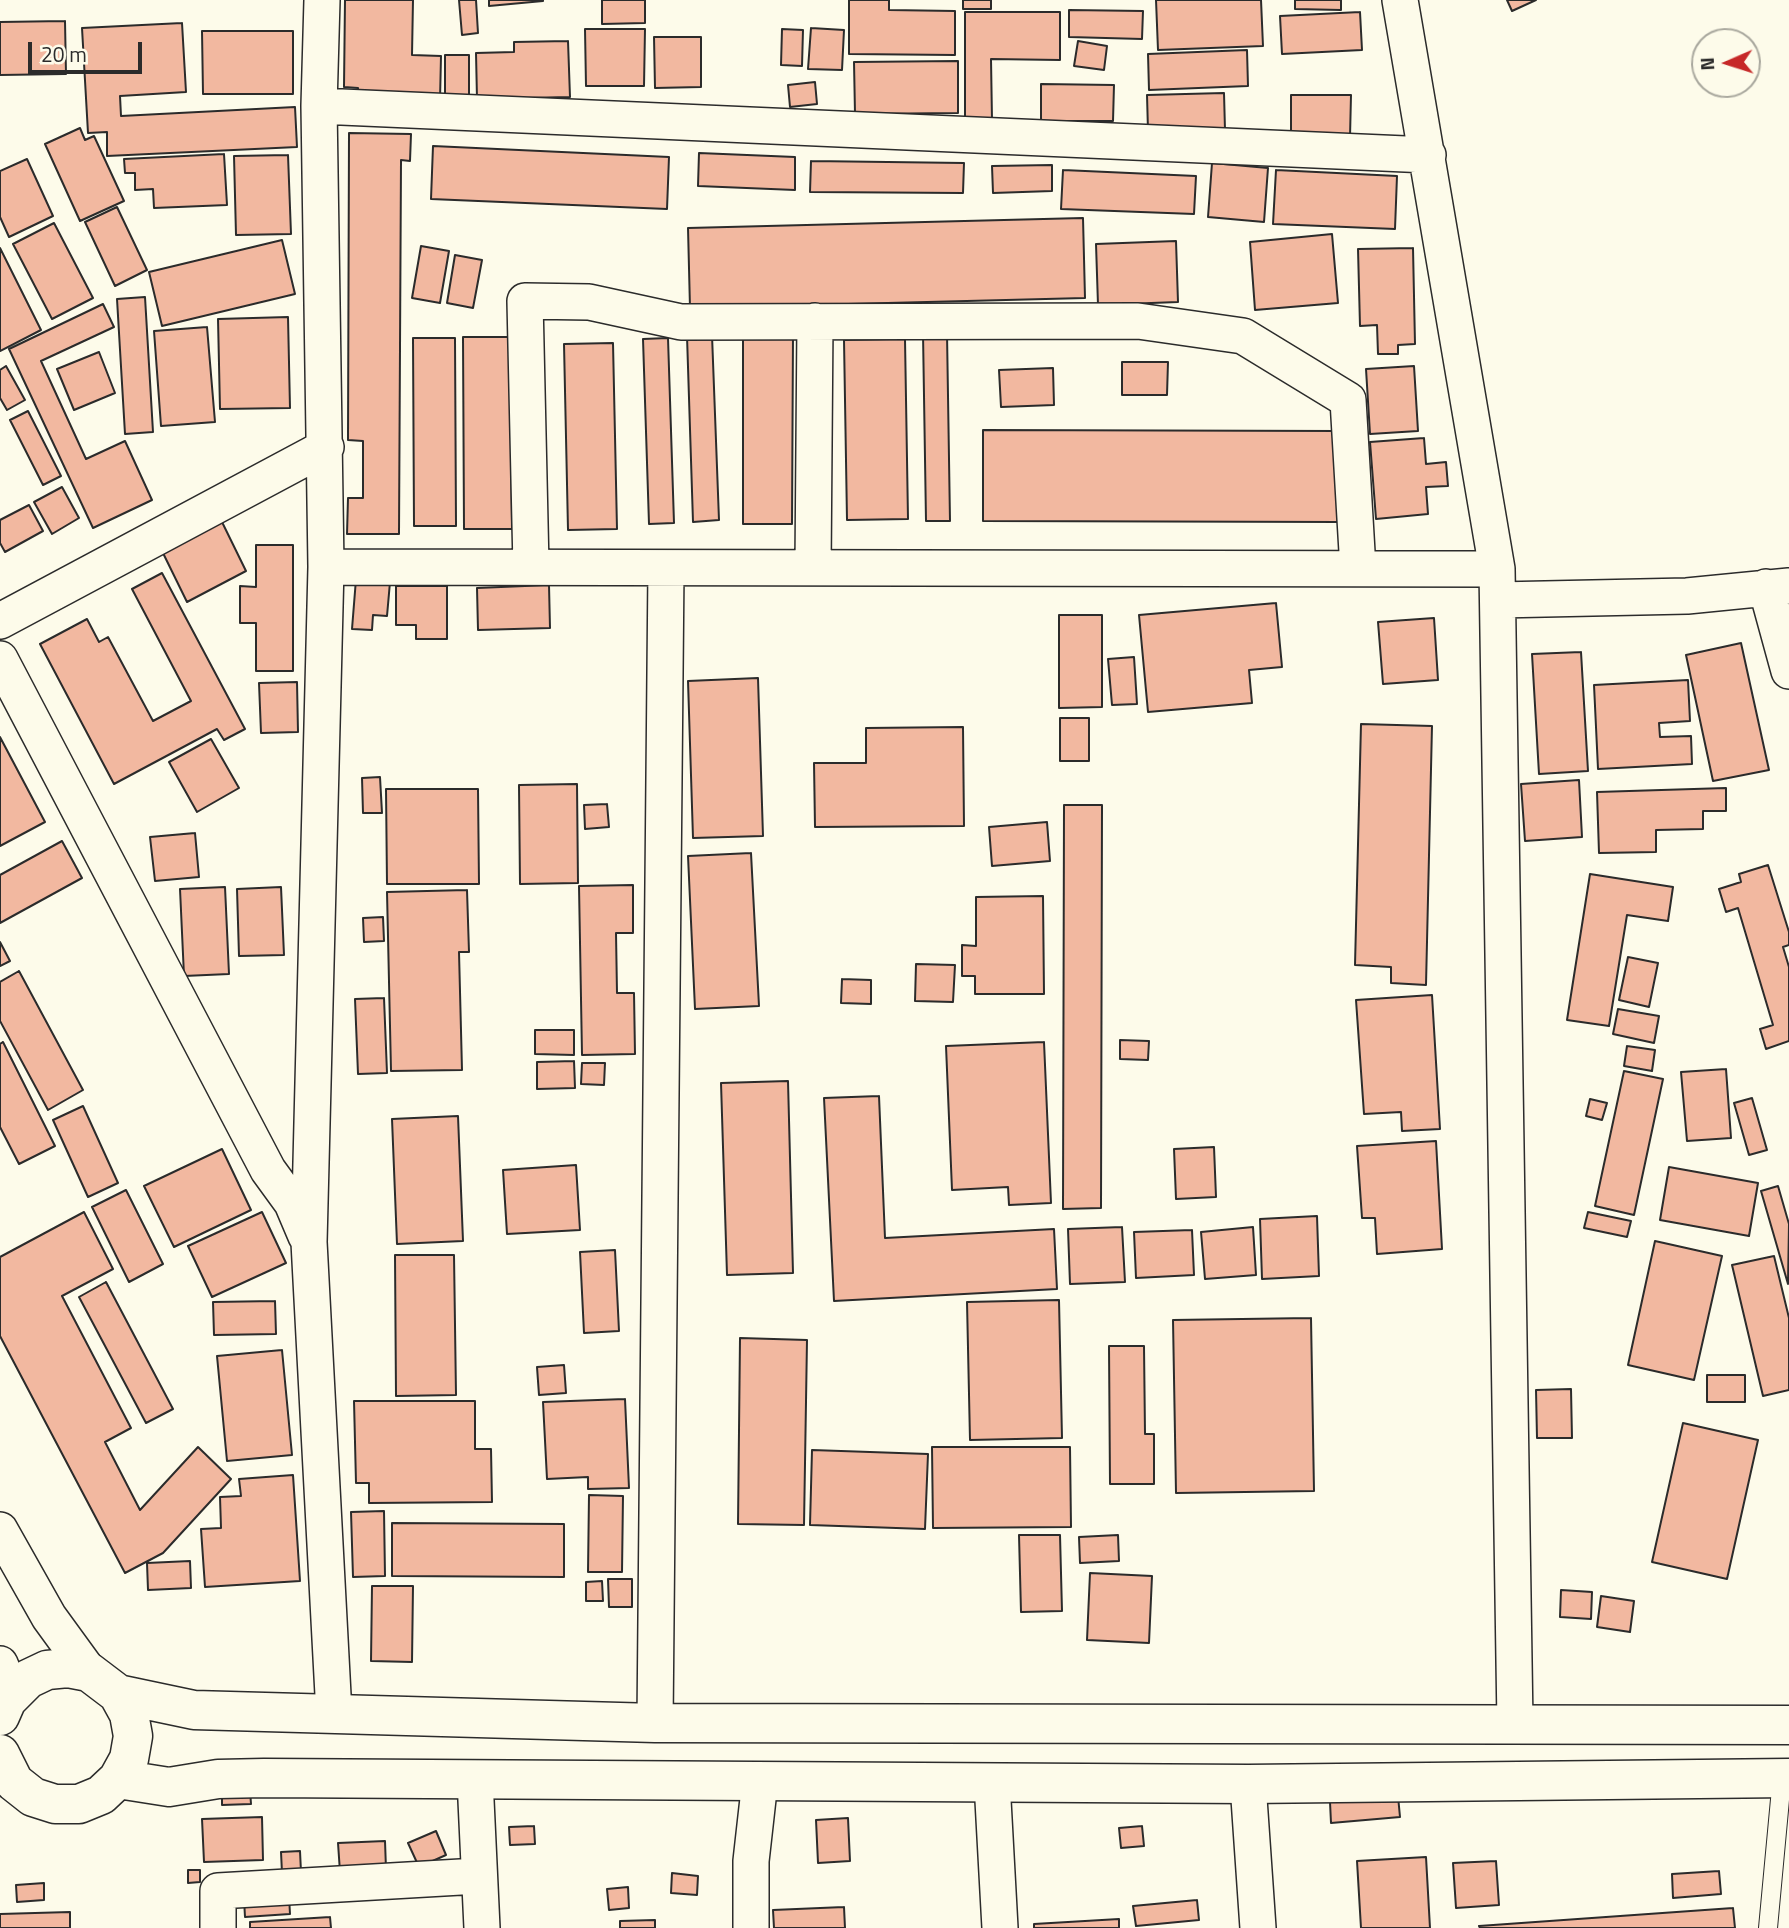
<!DOCTYPE html>
<html>
<head>
<meta charset="utf-8">
<style>
	body { margin:0 }
	#map { position:relative; width:1789px; height:1928px; overflow:hidden; background:#fdfbea; font-family:"Titillium Web",sans-serif }
	canvas { display:block }
	.north { position:absolute; left:1691px; top:28px; width:70px; height:70px; box-sizing:border-box; background:#fdfbea; border:2px solid #a9a89e; border-radius:50%; rotate:267deg; font-size:19px; font-weight:700; line-height:28px; text-align:center; color:#2b2b2b }
	.north::after { content:''; display:block; margin:auto; width:24px; height:32px; background:#c62828; clip-path:polygon(50% 0,100% 100%,50% 72%,0 100%) }
	.scale { position:absolute; left:28px; top:42px; width:114px; height:32px; box-sizing:border-box; border:4px solid #2b2b2b; border-top:0; padding-left:9px; font-size:21px; line-height:24px; white-space:nowrap; color:#2b2b2b; -webkit-text-stroke:5px #fdfbea; paint-order:stroke }
</style>
</head>
<body>
<div id="map">
<canvas width="1789" height="1928"></canvas>
<div class="north">N</div>
<div class="scale">20 m</div>
</div>
<script>
const ctx = document.querySelector('canvas').getContext('2d');
ctx.lineJoin = 'round';
function paint(path, color) {
  ctx.fillStyle = color;
  ctx.fill(path, 'evenodd');
}
function toPath(rows) {
  const path = new Path2D();
  for (const r of rows) {
    path.moveTo(r[0], r[1]);
    for (let i = 2; i < r.length; i += 2) path.lineTo(r[i], r[i + 1]);
  }
  return path;
}
function strokePath(path, color, width, dash) {
  ctx.strokeStyle = color;
  ctx.lineWidth = width;
  ctx.lineCap = dash ? 'butt' : 'round';
  ctx.setLineDash(dash || []);
  ctx.stroke(path);
}
const building = toPath([
	[345,0,413,0,412,55,441,56,440,100,358,98,358,88,344,87,345,0],
	[459,0,476,0,478,33,462,35,459,0],
	[489,0,543,0,543,1,489,6,489,0],
	[602,0,645,0,645,23,602,24,602,0],
	[849,0,889,0,889,10,955,11,955,55,849,54,849,0],
	[963,0,991,0,991,9,963,9,963,0],
	[1156,0,1261,0,1263,46,1158,50,1156,0],
	[1295,0,1341,0,1341,10,1295,9,1295,0],
	[1507,0,1536,0,1512,11,1507,0],
	[1069,10,1143,11,1142,39,1069,37,1069,10],
	[965,12,1060,12,1060,60,991,59,992,120,965,120,965,12],
	[1360,12,1362,50,1282,54,1280,16,1360,12],
	[65,21,66,74,0,75,0,22,65,21],
	[182,23,186,92,120,96,121,116,295,107,297,147,107,156,107,132,88,133,82,28,182,23],
	[811,28,844,30,842,70,808,69,811,28],
	[585,29,645,29,644,86,586,86,585,29],
	[782,29,803,30,802,66,781,65,782,29],
	[202,31,293,31,293,94,203,94,202,31],
	[654,37,701,37,701,87,655,88,654,37],
	[568,41,570,97,477,99,476,53,514,52,514,42,568,41],
	[1078,41,1107,46,1104,70,1074,66,1078,41],
	[1247,50,1248,86,1149,90,1148,54,1247,50],
	[445,55,469,55,469,100,445,100,445,55],
	[958,61,958,113,855,114,854,62,958,61],
	[815,82,817,104,790,107,788,85,815,82],
	[1041,84,1114,85,1113,121,1041,121,1041,84],
	[1224,93,1225,130,1148,131,1147,95,1224,93],
	[1291,95,1351,95,1350,137,1291,137,1291,95],
	[80,128,85,140,94,136,124,201,80,221,45,144,80,128],
	[349,133,411,134,410,161,401,160,399,534,347,534,348,498,363,498,363,441,348,440,349,133],
	[433,146,669,157,667,209,431,199,433,146],
	[699,153,795,157,795,190,698,186,699,153],
	[224,154,227,205,154,208,153,189,135,190,135,173,125,173,124,159,224,154],
	[288,155,291,234,236,235,234,156,288,155],
	[27,159,53,216,9,237,0,217,0,171,27,159],
	[811,161,964,163,963,193,810,192,811,161],
	[1212,163,1268,168,1264,222,1208,217,1212,163],
	[1052,165,1052,191,993,193,992,166,1052,165],
	[1063,170,1196,176,1194,214,1061,209,1063,170],
	[1276,170,1397,176,1395,229,1273,224,1276,170],
	[117,207,147,270,115,286,85,222,117,207],
	[1083,218,1085,298,690,308,688,228,1083,218],
	[54,223,93,298,52,319,13,244,54,223],
	[1332,234,1338,303,1255,310,1250,242,1332,234],
	[282,240,295,294,162,326,149,272,282,240],
	[1176,241,1178,302,1098,305,1096,244,1176,241],
	[421,246,449,251,440,303,412,298,421,246],
	[0,248,41,330,0,351,0,248],
	[1413,248,1415,344,1398,345,1398,354,1378,354,1377,325,1360,326,1358,249,1413,248],
	[455,255,482,260,473,308,447,303,455,255],
	[145,297,153,432,125,434,117,299,145,297],
	[103,304,114,327,41,361,86,459,125,441,152,500,93,528,9,349,103,304],
	[288,317,290,408,220,409,218,319,288,317],
	[207,327,215,422,161,426,154,331,207,327],
	[923,333,947,333,950,521,926,521,923,333],
	[793,334,792,524,743,524,743,335,793,334],
	[712,335,719,520,693,522,687,336,712,335],
	[463,337,510,337,512,529,464,529,463,337],
	[413,338,455,338,456,526,414,526,413,338],
	[668,338,674,523,649,524,643,339,668,338],
	[905,339,908,519,847,520,844,340,905,339],
	[613,343,617,529,568,530,564,344,613,343],
	[99,352,115,393,74,410,57,369,99,352],
	[1122,362,1168,362,1167,395,1122,395,1122,362],
	[6,366,25,400,7,410,0,398,0,370,6,366],
	[1414,366,1418,431,1370,434,1366,369,1414,366],
	[1053,368,1054,405,1001,407,999,370,1053,368],
	[28,411,61,476,43,485,10,420,28,411],
	[983,430,1339,431,1339,522,983,521,983,430],
	[1424,438,1426,464,1446,462,1448,486,1426,487,1428,514,1376,519,1370,442,1424,438],
	[62,487,79,518,52,534,34,502,62,487],
	[29,505,43,531,5,552,0,543,0,520,29,505],
	[222,522,246,571,187,602,162,551,222,522],
	[256,545,293,545,293,671,256,671,256,623,240,623,240,586,256,587,256,545],
	[162,573,245,729,224,740,217,729,114,784,40,644,87,619,99,642,108,637,153,721,191,701,132,589,162,573],
	[356,579,390,582,387,616,373,615,372,630,352,629,356,579],
	[549,585,550,628,478,630,477,588,549,585],
	[396,586,447,586,447,639,416,639,416,625,396,625,396,586],
	[1276,603,1282,667,1249,670,1252,703,1148,712,1139,615,1276,603],
	[1059,615,1102,615,1102,707,1059,708,1059,615],
	[1434,618,1438,680,1383,684,1378,622,1434,618],
	[1741,643,1769,770,1713,781,1686,655,1741,643],
	[1581,652,1588,771,1539,774,1532,654,1581,652],
	[1134,657,1137,704,1112,705,1108,659,1134,657],
	[758,678,763,836,693,838,688,681,758,678],
	[1688,680,1690,721,1659,723,1660,737,1691,736,1692,764,1598,769,1594,685,1688,680],
	[297,682,298,732,261,733,259,683,297,682],
	[1060,718,1089,718,1089,761,1060,761,1060,718],
	[1361,724,1432,726,1426,985,1391,983,1391,967,1355,965,1361,724],
	[963,727,964,826,815,827,814,763,866,763,866,728,963,727],
	[0,737,45,822,0,846,0,737],
	[211,739,239,788,197,812,169,762,211,739],
	[380,777,382,813,363,813,362,778,380,777],
	[1579,780,1582,837,1525,841,1521,784,1579,780],
	[577,784,578,883,520,884,519,785,577,784],
	[1726,788,1726,811,1703,811,1703,829,1656,830,1656,852,1599,853,1597,792,1726,788],
	[386,789,478,789,479,884,387,884,386,789],
	[607,804,609,827,585,829,584,805,607,804],
	[1064,805,1102,805,1101,1208,1063,1209,1064,805],
	[1047,822,1050,861,992,866,989,827,1047,822],
	[195,833,199,877,155,881,150,837,195,833],
	[62,841,82,878,0,923,0,875,62,841],
	[751,853,759,1006,695,1009,688,856,751,853],
	[1768,865,1789,932,1789,945,1783,947,1789,967,1789,1041,1766,1049,1760,1029,1773,1025,1738,908,1726,912,1719,889,1741,882,1739,874,1768,865],
	[1590,874,1673,887,1668,921,1627,915,1609,1026,1567,1020,1590,874],
	[633,885,633,933,616,933,617,993,634,993,635,1054,582,1055,579,886,633,885],
	[225,887,229,974,184,976,180,889,225,887],
	[281,887,284,955,239,956,237,889,281,887],
	[467,890,469,952,459,952,462,1070,391,1071,387,892,467,890],
	[1043,896,1044,994,975,994,975,976,962,976,962,945,976,946,976,897,1043,896],
	[383,917,384,941,364,942,363,918,383,917],
	[0,942,10,961,0,966,0,942],
	[1628,957,1658,963,1649,1007,1619,1000,1628,957],
	[916,964,955,965,953,1002,915,1001,916,964],
	[19,971,83,1090,48,1110,0,1021,0,982,19,971],
	[842,979,871,980,871,1004,841,1003,842,979],
	[1432,995,1440,1129,1402,1131,1401,1112,1364,1114,1356,1000,1432,995],
	[384,998,387,1073,358,1074,355,999,384,998],
	[1618,1009,1659,1016,1654,1043,1613,1034,1618,1009],
	[535,1030,574,1030,574,1055,535,1054,535,1030],
	[1120,1040,1149,1041,1148,1060,1120,1059,1120,1040],
	[3,1042,55,1146,19,1164,0,1127,0,1044,3,1042],
	[1044,1042,1051,1203,1009,1205,1008,1187,952,1190,946,1046,1044,1042],
	[1627,1046,1655,1050,1652,1071,1624,1066,1627,1046],
	[574,1061,575,1088,537,1089,537,1062,574,1061],
	[582,1063,605,1063,604,1085,581,1084,582,1063],
	[1726,1069,1731,1138,1687,1141,1681,1072,1726,1069],
	[1624,1071,1663,1079,1634,1215,1595,1206,1624,1071],
	[788,1081,793,1273,727,1275,721,1083,788,1081],
	[879,1096,885,1238,1054,1229,1057,1289,834,1301,824,1098,879,1096],
	[1752,1098,1767,1150,1749,1155,1734,1103,1752,1098],
	[1590,1099,1607,1103,1602,1120,1586,1116,1590,1099],
	[83,1106,118,1183,88,1197,53,1120,83,1106],
	[458,1116,463,1241,397,1244,392,1119,458,1116],
	[1436,1141,1442,1249,1377,1254,1375,1218,1362,1218,1357,1146,1436,1141],
	[1214,1147,1216,1197,1176,1199,1174,1149,1214,1147],
	[222,1149,251,1210,174,1247,144,1186,222,1149],
	[576,1165,580,1230,507,1234,503,1170,576,1165],
	[1669,1167,1758,1183,1749,1236,1660,1220,1669,1167],
	[1778,1186,1789,1224,1788,1284,1761,1191,1778,1186],
	[126,1190,163,1264,129,1282,92,1207,126,1190],
	[84,1212,113,1269,62,1296,131,1428,105,1442,140,1510,198,1447,231,1479,163,1553,125,1573,0,1336,0,1257,84,1212],
	[262,1212,286,1263,212,1297,188,1246,262,1212],
	[1588,1212,1631,1221,1627,1237,1584,1228,1588,1212],
	[1317,1216,1319,1276,1262,1279,1260,1219,1317,1216],
	[1122,1227,1125,1282,1070,1284,1068,1229,1122,1227],
	[1253,1227,1256,1275,1205,1279,1201,1232,1253,1227],
	[1192,1230,1194,1275,1136,1278,1134,1232,1192,1230],
	[1655,1241,1722,1256,1694,1380,1628,1365,1655,1241],
	[615,1250,619,1331,584,1333,580,1252,615,1250],
	[395,1255,454,1255,456,1395,396,1396,395,1255],
	[1774,1256,1789,1318,1789,1390,1763,1396,1732,1265,1774,1256],
	[106,1282,173,1409,146,1423,79,1297,106,1282],
	[1059,1300,1062,1438,970,1440,967,1302,1059,1300],
	[275,1301,276,1334,214,1335,213,1302,275,1301],
	[1311,1318,1314,1491,1176,1493,1173,1320,1311,1318],
	[740,1338,807,1340,804,1525,738,1524,740,1338],
	[1109,1346,1144,1346,1145,1434,1154,1434,1154,1484,1110,1484,1109,1346],
	[282,1350,292,1455,227,1461,217,1356,282,1350],
	[564,1365,566,1393,539,1395,537,1367,564,1365],
	[1707,1375,1745,1375,1745,1402,1707,1402,1707,1375],
	[1571,1389,1572,1438,1537,1438,1536,1390,1571,1389],
	[625,1399,629,1488,588,1489,588,1477,547,1479,543,1402,625,1399],
	[354,1401,475,1401,475,1449,491,1449,492,1502,369,1503,369,1483,356,1483,354,1401],
	[1683,1423,1758,1440,1727,1579,1652,1562,1683,1423],
	[932,1447,1070,1447,1071,1527,933,1528,932,1447],
	[812,1450,928,1454,925,1529,810,1525,812,1450],
	[293,1475,300,1581,205,1587,201,1529,221,1528,220,1497,241,1496,239,1479,293,1475],
	[589,1495,623,1496,622,1572,588,1572,589,1495],
	[384,1511,385,1576,353,1577,351,1512,384,1511],
	[392,1523,564,1524,564,1577,392,1576,392,1523],
	[1019,1535,1060,1535,1062,1611,1021,1612,1019,1535],
	[1118,1535,1119,1561,1080,1563,1079,1537,1118,1535],
	[190,1561,191,1588,148,1590,147,1563,190,1561],
	[1090,1573,1152,1576,1149,1643,1087,1640,1090,1573],
	[608,1579,632,1579,632,1607,609,1607,608,1579],
	[602,1581,603,1601,586,1601,586,1582,602,1581],
	[372,1586,413,1586,412,1662,371,1661,372,1586],
	[1561,1590,1592,1592,1591,1619,1560,1617,1561,1590],
	[1601,1596,1634,1601,1630,1632,1597,1627,1601,1596],
	[222,1790,250,1790,251,1804,222,1805,222,1790],
	[1398,1796,1400,1817,1331,1823,1330,1802,1398,1796],
	[262,1817,263,1860,204,1862,202,1819,262,1817],
	[848,1818,850,1861,818,1863,816,1820,848,1818],
	[534,1826,535,1844,510,1845,509,1827,534,1826],
	[1142,1826,1144,1846,1121,1848,1119,1828,1142,1826],
	[436,1831,446,1855,419,1867,408,1843,436,1831],
	[385,1841,386,1869,340,1872,338,1843,385,1841],
	[300,1851,301,1872,282,1873,281,1852,300,1851],
	[1426,1857,1430,1928,1361,1928,1357,1861,1426,1857],
	[1496,1861,1499,1905,1456,1908,1453,1863,1496,1861],
	[188,1870,200,1870,200,1882,188,1883,188,1870],
	[1719,1871,1721,1894,1673,1898,1672,1874,1719,1871],
	[672,1873,698,1876,697,1895,671,1893,672,1873],
	[44,1883,44,1900,17,1902,16,1885,44,1883],
	[628,1887,629,1908,609,1910,607,1889,628,1887],
	[289,1896,290,1914,245,1917,244,1899,289,1896],
	[1197,1900,1199,1920,1136,1926,1133,1906,1197,1900],
	[844,1907,845,1928,774,1928,773,1910,844,1907],
	[1733,1908,1735,1928,1480,1928,1479,1926,1733,1908],
	[70,1912,70,1928,0,1928,0,1914,70,1912],
	[330,1917,331,1928,250,1928,250,1922,330,1917],
	[1119,1919,1119,1928,1034,1928,1034,1924,1119,1919],
	[655,1920,655,1928,620,1928,620,1921,655,1920]
]);
paint(building, '#f2b8a0');
strokePath(building, '#2b2b2b', 2);
const service = toPath([
	[1768,1928,1782,1778]
]);
const minor = toPath([
	[322,0,319,106,326,567,309,1242,334,1714],
	[1400,0,1497,569,1515,1724],
	[319,106,1428,155],
	[326,567,1497,569],
	[531,567,525,301,589,302,681,322,1138,321,1243,336,1348,400,1358,569],
	[813,568,815,321],
	[1766,587,1789,671],
	[1498,600,1687,596,1789,586],
	[0,621,326,447],
	[0,659,268,1170,292,1203,306,1236],
	[0,1530,49,1617,89,1672],
	[0,1664,12,1693],
	[655,1723,666,568],
	[475,1779,482,1928],
	[992,1782,1000,1928],
	[1248,1784,1258,1928],
	[218,1928,218,1891,478,1876],
	[751,1928,751,1861,760,1781]
]);
const trunk = toPath([
	[118,1694,194,1710,655,1723,1789,1725],
	[0,1716,7,1700,28,1679,47,1670,68,1668,89,1672,118,1694,129,1714,133,1736,129,1759,118,1779,101,1795,79,1804,55,1804,33,1797,14,1782,0,1754],
	[118,1779,169,1787,218,1779,264,1778,1248,1784,1789,1778]
]);
strokePath(service, '#2b2b2b', 20);
strokePath(minor, '#2b2b2b', 38);
strokePath(trunk, '#2b2b2b', 41);
strokePath(service, '#fdfbea', 18);
strokePath(minor, '#fdfbea', 35);
strokePath(trunk, '#fdfbea', 38);
</script>
</body>
</html>
